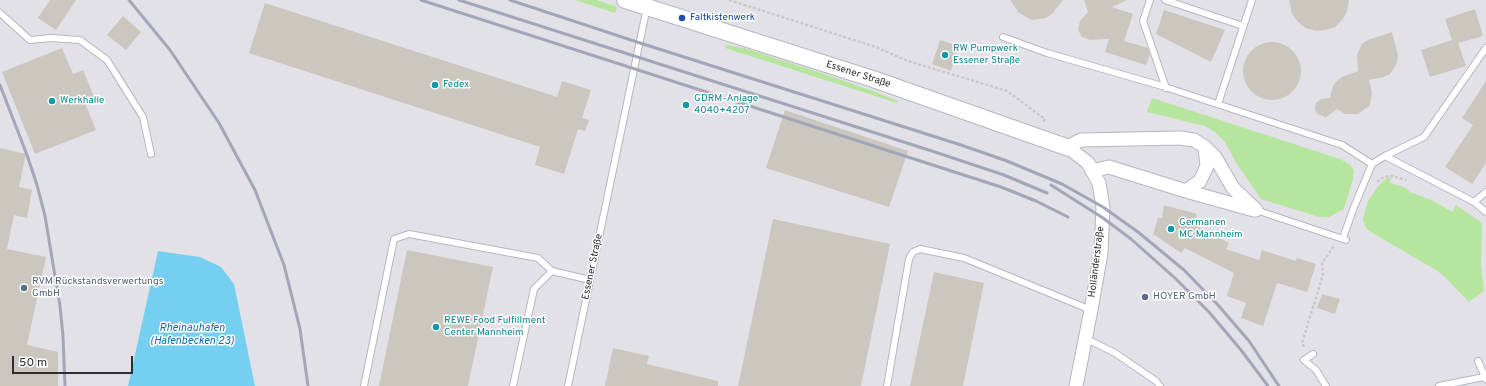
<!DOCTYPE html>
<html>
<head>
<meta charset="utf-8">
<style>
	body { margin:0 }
	#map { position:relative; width:1486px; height:386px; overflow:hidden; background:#efe9e1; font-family:Overpass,sans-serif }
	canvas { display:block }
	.scale { position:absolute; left:12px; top:356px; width:121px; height:18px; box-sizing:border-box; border:2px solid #2e2e2e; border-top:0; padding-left:5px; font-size:12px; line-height:14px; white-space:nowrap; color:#2e2e2e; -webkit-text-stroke:3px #fff; paint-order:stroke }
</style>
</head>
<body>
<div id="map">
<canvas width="1486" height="386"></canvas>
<div class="scale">50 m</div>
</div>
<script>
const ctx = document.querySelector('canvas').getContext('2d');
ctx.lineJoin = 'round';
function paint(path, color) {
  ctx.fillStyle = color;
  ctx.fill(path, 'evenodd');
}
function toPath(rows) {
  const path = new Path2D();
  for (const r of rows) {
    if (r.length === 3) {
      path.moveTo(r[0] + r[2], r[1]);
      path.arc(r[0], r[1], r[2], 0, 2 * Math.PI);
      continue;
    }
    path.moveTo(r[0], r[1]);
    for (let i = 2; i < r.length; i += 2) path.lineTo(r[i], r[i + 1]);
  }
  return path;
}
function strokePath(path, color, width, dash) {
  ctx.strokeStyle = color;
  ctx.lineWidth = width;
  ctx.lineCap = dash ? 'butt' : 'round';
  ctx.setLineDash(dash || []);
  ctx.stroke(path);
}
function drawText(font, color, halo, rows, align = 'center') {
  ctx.font = font + ' Overpass,sans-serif';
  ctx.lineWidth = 3;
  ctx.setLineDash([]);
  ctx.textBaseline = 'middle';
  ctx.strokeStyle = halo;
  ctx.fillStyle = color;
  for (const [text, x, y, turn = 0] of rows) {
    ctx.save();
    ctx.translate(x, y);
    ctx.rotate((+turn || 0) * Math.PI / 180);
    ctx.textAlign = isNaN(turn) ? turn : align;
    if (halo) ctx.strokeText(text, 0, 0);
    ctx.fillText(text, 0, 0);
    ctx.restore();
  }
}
paint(toPath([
	[0,0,1486,0,1486,386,255,386,234,284,220,267,158,251,128,386,0,386]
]), '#e3e1e8');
paint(toPath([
	[575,0,597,0,617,7,615,13],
	[726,45,744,48,821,73,873,91,898,101,897,103,725,48],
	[1152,98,1340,159,1349,164,1354,170,1353,179,1344,209,1329,217,1319,217,1261,199,1237,164,1225,142,1215,132,1205,126,1147,112],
	[1387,178,1391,178,1390,183,1404,187,1410,192,1434,201,1452,212,1456,205,1482,223,1481,266,1484,291,1469,302,1446,278,1436,270,1369,231,1365,226,1363,219,1368,201,1379,185]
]), '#b6e59e');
paint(toPath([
	[158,251,200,257,221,267,234,284,255,386,128,386]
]), '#75cff0');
paint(toPath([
	[50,0,76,0,56,30,38,18],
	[1010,0,1063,0,1052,14,1046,18,1032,20,1019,13],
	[1084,0,1127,0,1112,7,1133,14,1124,41,1148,48,1150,54,1146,65,1105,52,1109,39,1090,40,1082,37,1078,30,1079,25,1080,21,1088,12],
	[1289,0,1349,0,1347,12,1342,20,1335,27,1326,30,1316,31,1306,28,1298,22,1292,14],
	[265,3,557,97,562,81,591,90,582,118,589,120,585,131,578,129,564,174,535,165,540,147,249,53],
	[1475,9,1483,36,1458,43,1466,66,1430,77,1421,50,1452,40,1445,19],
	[1164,10,1225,30,1211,62,1156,34],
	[123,16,141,32,126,50,107,35],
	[1392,32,1398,56,1397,63,1390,74,1384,77,1369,80,1372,93,1371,100,1369,106,1358,114,1345,114,1337,109,1325,118,1325,117,1317,114,1315,109,1316,103,1321,99,1330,98,1333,86,1337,81,1342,77,1358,71,1357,56,1359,50,1362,44,1368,40],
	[940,40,958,46,951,71,932,64],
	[1272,71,29],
	[62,48,73,74,83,70,95,99,85,103,96,130,35,154,2,72],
	[1486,81,1486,163,1472,184,1445,167,1473,125,1462,118],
	[785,110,908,151,889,207,766,168],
	[0,148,26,154,19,187,32,190,27,218,14,215,7,249,46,257,27,345,58,352,58,386,0,386],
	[1164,205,1197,214,1193,224,1229,243,1226,249,1259,260,1262,250,1296,261,1297,258,1316,264,1307,292,1277,283,1263,326,1241,318,1246,303,1227,296,1234,273,1185,248,1181,253,1153,234,1158,218,1162,218],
	[773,219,890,244,861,386,738,386],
	[407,250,493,267,468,386,379,386],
	[934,272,984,283,963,386,910,386],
	[1322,294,1340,299,1335,314,1317,308],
	[613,348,649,356,647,364,718,381,718,386,605,386]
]), '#cbc7bf');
const service = toPath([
	[1150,0,1143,21,1166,88],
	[1165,0,1243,26],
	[0,13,30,40,51,38,80,40,107,60,143,117,151,154],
	[1003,37,1047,53,1162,86,1342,145,1372,164],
	[1218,104,1252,0],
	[1385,156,1474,202,1486,192],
	[1474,202,1486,212],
	[1256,210,1346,240],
	[1343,238,1354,207,1372,164,1385,156,1424,137,1486,48],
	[1085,338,1115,353,1156,381,1160,386],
	[1313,354,1304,360,1316,370,1326,386],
	[1478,361,1486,379],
	[364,386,394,239,409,234,538,258,552,271,590,280],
	[513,386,534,289,552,271],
	[568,386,647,7],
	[887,386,909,259,913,252,920,249,964,258,1091,310],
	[1439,386,1484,377]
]);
const minor = toPath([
	[1067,147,1081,140,1180,138,1194,140,1205,147,1215,157,1233,188,1256,210],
	[1069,148,1088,163,1099,183,1103,207,1101,253,1091,310,1076,386],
	[1092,171,1109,167,1186,191,1254,210],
	[1186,191,1200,181,1207,166,1205,147]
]);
const tertiary = toPath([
	[625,0,873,79,1069,148]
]);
strokePath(service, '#b4b7c1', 8);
strokePath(minor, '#b4b7c1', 15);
strokePath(tertiary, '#b4b7c1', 18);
strokePath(toPath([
	[729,0,876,47,908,61,1007,91,1045,119,1043,123],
	[1377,182,1384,177,1392,176,1406,180],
	[1304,347,1302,343,1323,275,1322,263,1334,246]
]), '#c9c9c9', 2.5, [3, 2]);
strokePath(service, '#fff', 6);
strokePath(minor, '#fff', 13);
strokePath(tertiary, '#fff', 16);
strokePath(toPath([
	[129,0,170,50,219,123,255,190,284,265,300,329,308,386],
	[421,0,1001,187,1036,201,1068,217],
	[459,0,935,152,1004,175,1047,193],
	[510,0,640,43,961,145,1007,161,1062,184,1103,207,1138,232,1184,270,1218,305,1249,341,1279,386],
	[0,85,27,155,37,185,45,216,60,306,63,336,65,386],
	[1051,185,1103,218,1131,239,1176,279,1209,312,1241,350,1268,386]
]), '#a3a6b8', 3);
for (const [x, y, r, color] of [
	[682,18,4,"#1a4fb4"],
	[945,55,4,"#0f9aa8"],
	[435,85,4,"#0f9aa8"],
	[52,101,4,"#0f9aa8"],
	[686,105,4,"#0f9aa8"],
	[1171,229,4,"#0f9aa8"],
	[24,288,4,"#5c6f8a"],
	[1145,297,4,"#5c6f8a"],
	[436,327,4,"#0f9aa8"]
]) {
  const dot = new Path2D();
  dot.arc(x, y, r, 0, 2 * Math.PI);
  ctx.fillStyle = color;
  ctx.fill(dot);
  strokePath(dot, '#fff', 1.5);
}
drawText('10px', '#164399', '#fff', [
	["Faltkistenwerk",690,18]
], 'left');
drawText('10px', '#0d838f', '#fff', [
	["RW Pumpwerk",953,49],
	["Essener Straße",953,61],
	["Fedex",443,85],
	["GDRM-Anlage",694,99],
	["4040+4207",694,111],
	["Werkhalle",60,101],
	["Germanen",1179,223],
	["MC Mannheim",1179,235],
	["REWE Food Fulfillment",444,321],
	["Center Mannheim",444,333]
], 'left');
drawText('10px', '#2e2e2e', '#fff', [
	["Essener Straße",858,75,18],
	["Holländerstraße",1097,262,-83],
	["Essener Straße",593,267,-78]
]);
drawText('10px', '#4e5e75', '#fff', [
	["RVM Rückstandsverwertungs",32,282],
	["GmbH",32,294],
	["HOYER GmbH",1153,297]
], 'left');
drawText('italic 11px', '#0d6fa3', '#fff', [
	["Rheinauhafen",192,329],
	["(Hafenbecken 23)",192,342]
]);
</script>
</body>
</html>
